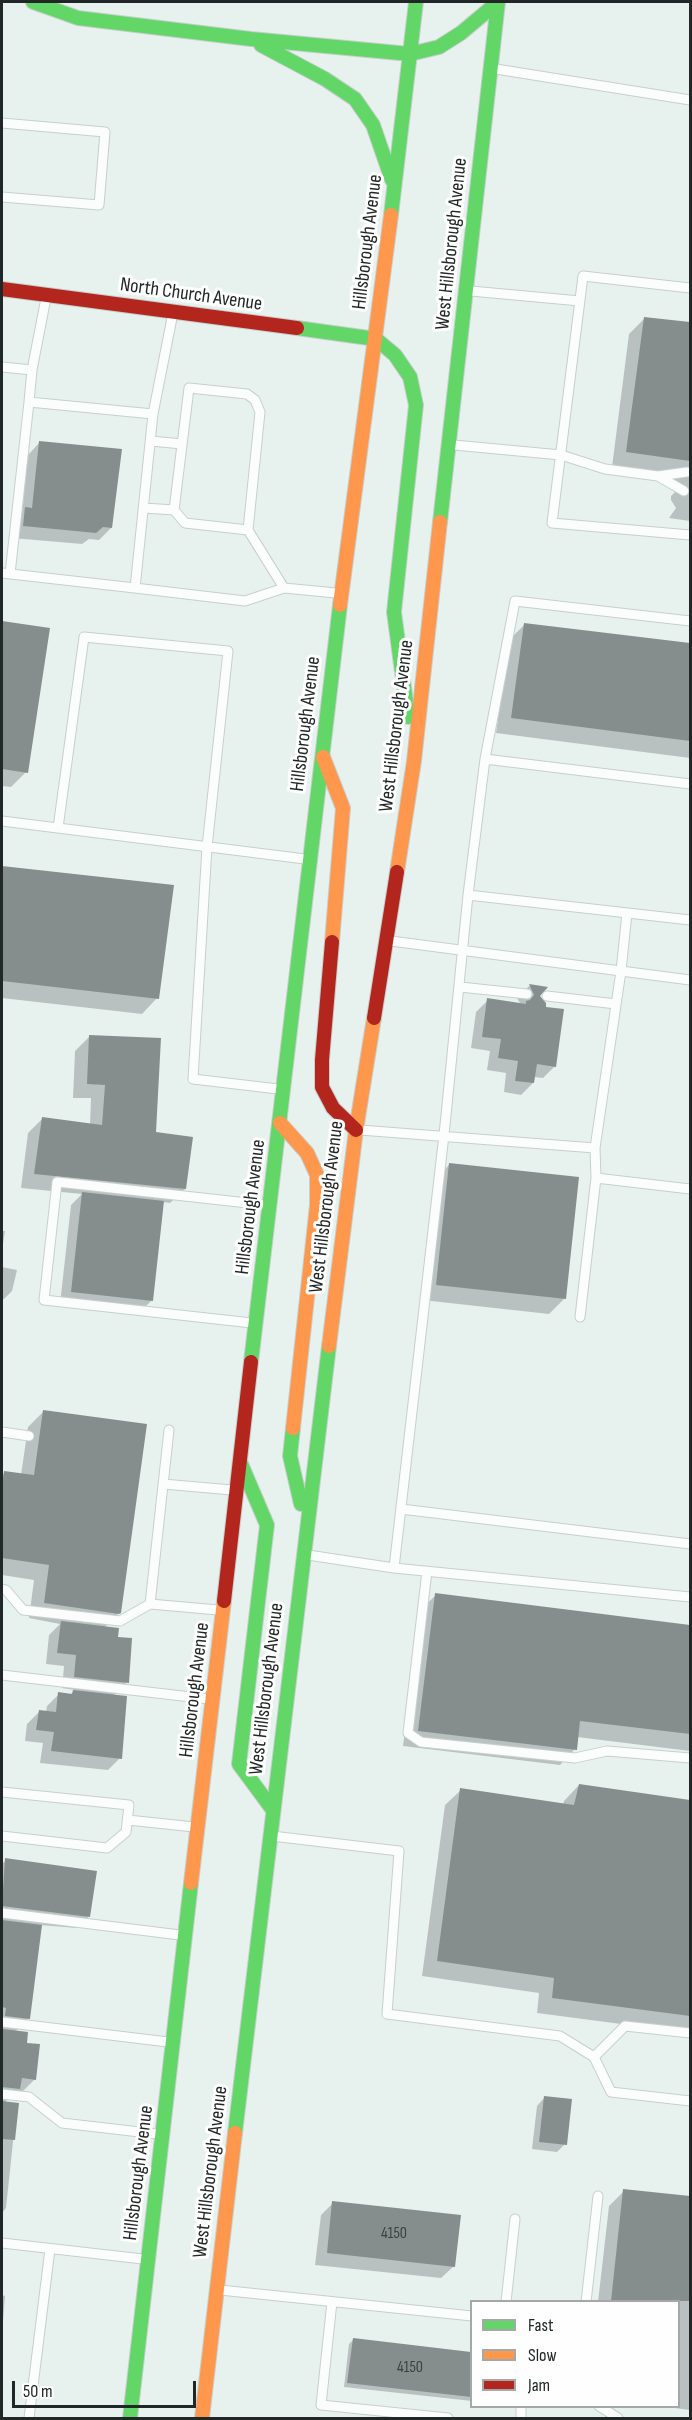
<!DOCTYPE html>
<html>
<head>
<meta charset="utf-8">
<style>
	body { margin:0 }
	#map { position:relative; width:692px; height:2420px; overflow:hidden; background:#e7f2ef; font-family:"Sofia Sans Condensed",sans-serif }
	canvas { display:block }
	.frame { position:absolute; inset:0; border:3px solid #202726; pointer-events:none }
	.legend { position:absolute; left:470px; top:2300px; width:210px; height:108px; box-sizing:border-box; background:#fefefe; border:2px solid #a5a8a8; margin:0; padding:8px 10px; list-style:none; font-size:18px; color:#202726 }
	.legend li { display:flex; align-items:center; gap:12px; height:30px }
	.legend b { width:30px; border:2px solid #a5a8a8 }
	.scale { position:absolute; left:12px; top:2381px; width:184px; height:27px; box-sizing:border-box; border:3px solid #202726; border-top:0; padding-left:8px; font-size:18px; line-height:21px; white-space:nowrap; color:#202726; -webkit-text-stroke:4px #fefefe; paint-order:stroke }
</style>
</head>
<body>
<div id="map">
<canvas width="692" height="2420"></canvas>
<div class="frame"></div>
<ul class="legend">
<li><b style="height:8px;background:#63d668"></b>Fast</li>
<li><b style="height:8px;background:#ff974d"></b>Slow</li>
<li><b style="height:8px;background:#b3261e"></b>Jam</li>
</ul>
<div class="scale">50 m</div>
</div>
<script>
const ctx = document.querySelector('canvas').getContext('2d');
ctx.lineJoin = 'round';
function paint(path, color) {
  ctx.fillStyle = color;
  ctx.fill(path, 'evenodd');
}
function toPath(rows) {
  const path = new Path2D();
  for (const r of rows) {
    path.moveTo(r[0], r[1]);
    for (let i = 2; i < r.length; i += 2) path.lineTo(r[i], r[i + 1]);
  }
  return path;
}
function strokePath(path, color, width, dash) {
  ctx.strokeStyle = color;
  ctx.lineWidth = width;
  ctx.lineCap = dash ? 'butt' : 'round';
  ctx.setLineDash(dash || []);
  ctx.stroke(path);
}
function drawText(font, color, halo, rows, align = 'center') {
  ctx.font = font + ' "Sofia Sans Condensed",sans-serif';
  ctx.lineWidth = 6;
  ctx.setLineDash([]);
  ctx.textBaseline = 'middle';
  ctx.strokeStyle = halo;
  ctx.fillStyle = color;
  for (const [text, x, y, turn = 0] of rows) {
    ctx.save();
    ctx.translate(x, y);
    ctx.rotate((+turn || 0) * Math.PI / 180);
    ctx.textAlign = isNaN(turn) ? turn : align;
    if (halo) ctx.strokeText(text, 0, 0);
    ctx.fillText(text, 0, 0);
    ctx.restore();
  }
}
paint(toPath([
	[645,318,690,324,690,521,669,518,676,508,671,500,671,496,679,488,673,481,674,476,612,467,629,334],
	[40,442,111,528,99,540,89,539,82,544,12,538,14,521,22,513,28,455],
	[2,623,48,629,26,772,11,787,2,786],
	[524,625,690,644,690,758,496,733,509,640],
	[2,867,172,887,157,998,142,1014,2,998],
	[529,986,545,988,538,996,555,1066,543,1078,534,1077,533,1083,521,1095,504,1092,506,1073,487,1070,490,1051,471,1048,476,1012,488,1000,521,1005,517,998],
	[90,1036,155,1133,185,1189,170,1203,162,1202,152,1300,140,1312,60,1304,71,1205,82,1194,21,1188,28,1133,42,1119,90,1125,91,1098,73,1098,75,1051],
	[450,1164,564,1299,549,1314,422,1300,434,1180],
	[2,1231,5,1231,2,1250],
	[2,1267,17,1270,12,1291,4,1299,2,1299],
	[43,1412,120,1612,104,1628,116,1638,127,1682,113,1696,120,1758,108,1770,40,1763,43,1743,25,1741,27,1724,39,1712,46,1712,47,1706,59,1694,70,1695,75,1690,62,1688,64,1666,46,1664,49,1635,60,1624,29,1618,34,1580,2,1575,2,1475,4,1473,21,1475,28,1427],
	[436,1595,690,1626,690,1751,577,1737,575,1749,560,1765,403,1746,420,1610],
	[579,1785,690,1801,690,2033,537,2013,539,1993,422,1976,445,1805,461,1790,563,1805,564,1801],
	[6,1860,89,1916,77,1928,40,1925,29,2018,15,2032,26,2044,35,2079,20,2094,14,2094,5,2102,17,2104,6,2208,2,2213,2,1864],
	[545,2097,565,2144,557,2152,532,2149,537,2106],
	[624,2191,690,2198,690,2410,659,2406,678,2406,678,2302,598,2302,609,2206],
	[333,2203,454,2266,441,2278,315,2265,321,2215],
	[2,2295,5,2296,2,2334],
	[353,2340,472,2353,472,2401,344,2387,349,2344]
]), '#0003');
paint(toPath([
	[644,317,690,322,690,461,626,452],
	[39,441,122,449,112,528,103,527,96,533,23,526,25,507,32,508],
	[2,621,50,628,28,773,2,769],
	[524,623,690,643,690,741,511,718],
	[2,866,174,885,159,999,2,981],
	[529,984,548,987,540,996,546,1003,546,1007,564,1009,556,1067,537,1064,534,1083,515,1081,518,1061,498,1058,501,1039,482,1037,487,998,526,1004,526,1001,530,1000,534,995],
	[89,1035,161,1038,156,1132,193,1137,186,1189,34,1174,42,1117,102,1125,105,1085,87,1084],
	[449,1163,579,1177,566,1299,436,1285],
	[82,1192,164,1201,153,1301,71,1292],
	[43,1410,147,1424,121,1613,119,1614,44,1603,49,1565,2,1558,2,1487,4,1471,34,1475],
	[435,1593,690,1625,690,1734,580,1721,577,1750,418,1731],
	[61,1621,119,1628,118,1637,132,1638,129,1683,74,1677,76,1655,57,1653],
	[73,1690,127,1696,122,1759,51,1751,54,1732,36,1730,39,1710,56,1712,58,1692,72,1694],
	[579,1784,690,1800,690,2016,552,1998,554,1978,437,1961,460,1788,574,1805],
	[5,1858,97,1871,90,1917,2,1906],
	[2,1920,42,1925,30,2019,5,2016,6,2008,2,2007],
	[3,2029,28,2032,27,2043,40,2044,36,2080,22,2078,20,2089,2,2087],
	[544,2096,572,2099,567,2145,539,2142],
	[2,2101,19,2103,15,2140,2,2139],
	[623,2189,690,2196,690,2301,611,2301],
	[332,2201,461,2215,455,2267,327,2253],
	[353,2338,471,2352,471,2397,347,2383]
]), '#868e8d');
const lane = toPath([
	[496,69,690,100],
	[2,123,105,132,99,205,2,197],
	[690,288,583,276,552,523,690,535],
	[471,291,580,301],
	[46,298,32,370,29,402,153,414,135,588,245,601,284,588,336,593],
	[2,367,32,370],
	[153,414,173,313],
	[151,441,182,444],
	[454,445,561,455,605,469,658,476,687,472],
	[658,476,684,491],
	[144,508,174,510,185,523,248,530,260,412,255,400,247,394,189,388,174,510],
	[248,530,284,588],
	[2,573,135,588],
	[10,574,29,402],
	[485,759,515,601,690,621],
	[690,784,485,759,468,895,690,920],
	[2,821,305,859],
	[58,828,84,637,228,651,207,847,193,1079,278,1089],
	[391,941,690,980],
	[460,987,527,994],
	[547,996,616,1004],
	[360,1130,595,1148,596,1178,690,1189],
	[595,1148,621,971,627,913],
	[580,1317,596,1178],
	[252,1323,44,1300,57,1182,266,1205],
	[2,1432,29,1436],
	[163,1484,232,1490],
	[401,1509,690,1544],
	[308,1555,394,1568,690,1597],
	[394,1568,444,1135,468,895],
	[427,1571,408,1733,421,1742,575,1758,607,1751,690,1758],
	[2,1589,6,1590,23,1610,120,1621,150,1604,218,1610],
	[150,1604,169,1430],
	[2,1675,208,1699],
	[2,1792,129,1805,126,1832,107,1848,2,1836],
	[128,1820,194,1827],
	[272,1836,399,1851,387,2014,560,2036,594,2057,611,2092,690,2101],
	[2,1913,180,1935],
	[2,2022,168,2042],
	[594,2057,625,2026,690,2033],
	[2,2094,29,2097,62,2123,157,2134],
	[2,2243,143,2259],
	[220,2290,472,2316],
	[332,2302,321,2405,448,2418],
	[506,2302,515,2219],
	[586,2302,598,2196],
	[599,2406,618,2418],
	[29,2418,50,2249],
	[521,2418,521,2406]
]);
const fast = toPath([
	[33,2,78,18,251,39,410,54,439,47,461,33,498,2],
	[261,45,325,79,355,99,373,125,392,180],
	[391,215,416,2],
	[297,328,376,339],
	[376,339,395,355,410,377,416,405,394,612,408,717],
	[440,522,498,2],
	[251,1362,340,605],
	[293,1428,290,1456,301,1504],
	[241,1464,267,1525,239,1764,273,1810],
	[235,2133,329,1346],
	[130,2418,191,1883]
]);
const slow = toPath([
	[340,605,391,215],
	[323,757,343,808,332,942],
	[397,872,414,761,440,522],
	[280,1123,307,1153,317,1175,317,1205,293,1428],
	[329,1346,356,1130,374,1018],
	[191,1883,224,1601],
	[202,2418,235,2133]
]);
const jam = toPath([
	[2,289,297,328],
	[332,942,322,1060,322,1087,333,1108,356,1130],
	[374,1018,397,872],
	[224,1601,251,1362]
]);
strokePath(lane, '#c7cfcd', 11);
strokePath(fast, '#c7cfcd', 16);
strokePath(slow, '#c7cfcd', 16);
strokePath(jam, '#c7cfcd', 16);
strokePath(lane, '#fbfdfd', 9);
strokePath(fast, '#63d668', 14);
strokePath(slow, '#ff974d', 14);
strokePath(jam, '#b3261e', 14);
drawText('16px', '#3a4140', null, [
	["4150",394,2234],
	["4150",410,2368]
]);
drawText('20px', '#202726', '#fefefe', [
	["Hillsborough Avenue",368,242,-83],
	["West Hillsborough Avenue",452,244,-84],
	["North Church Avenue",191,295,8],
	["Hillsborough Avenue",306,724,-83],
	["West Hillsborough Avenue",397,726,-83],
	["Hillsborough Avenue",251,1207,-83],
	["West Hillsborough Avenue",327,1207,-83],
	["West Hillsborough Avenue",267,1689,-83],
	["Hillsborough Avenue",195,1690,-83],
	["West Hillsborough Avenue",211,2172,-83],
	["Hillsborough Avenue",139,2173,-83]
]);
</script>
</body>
</html>
